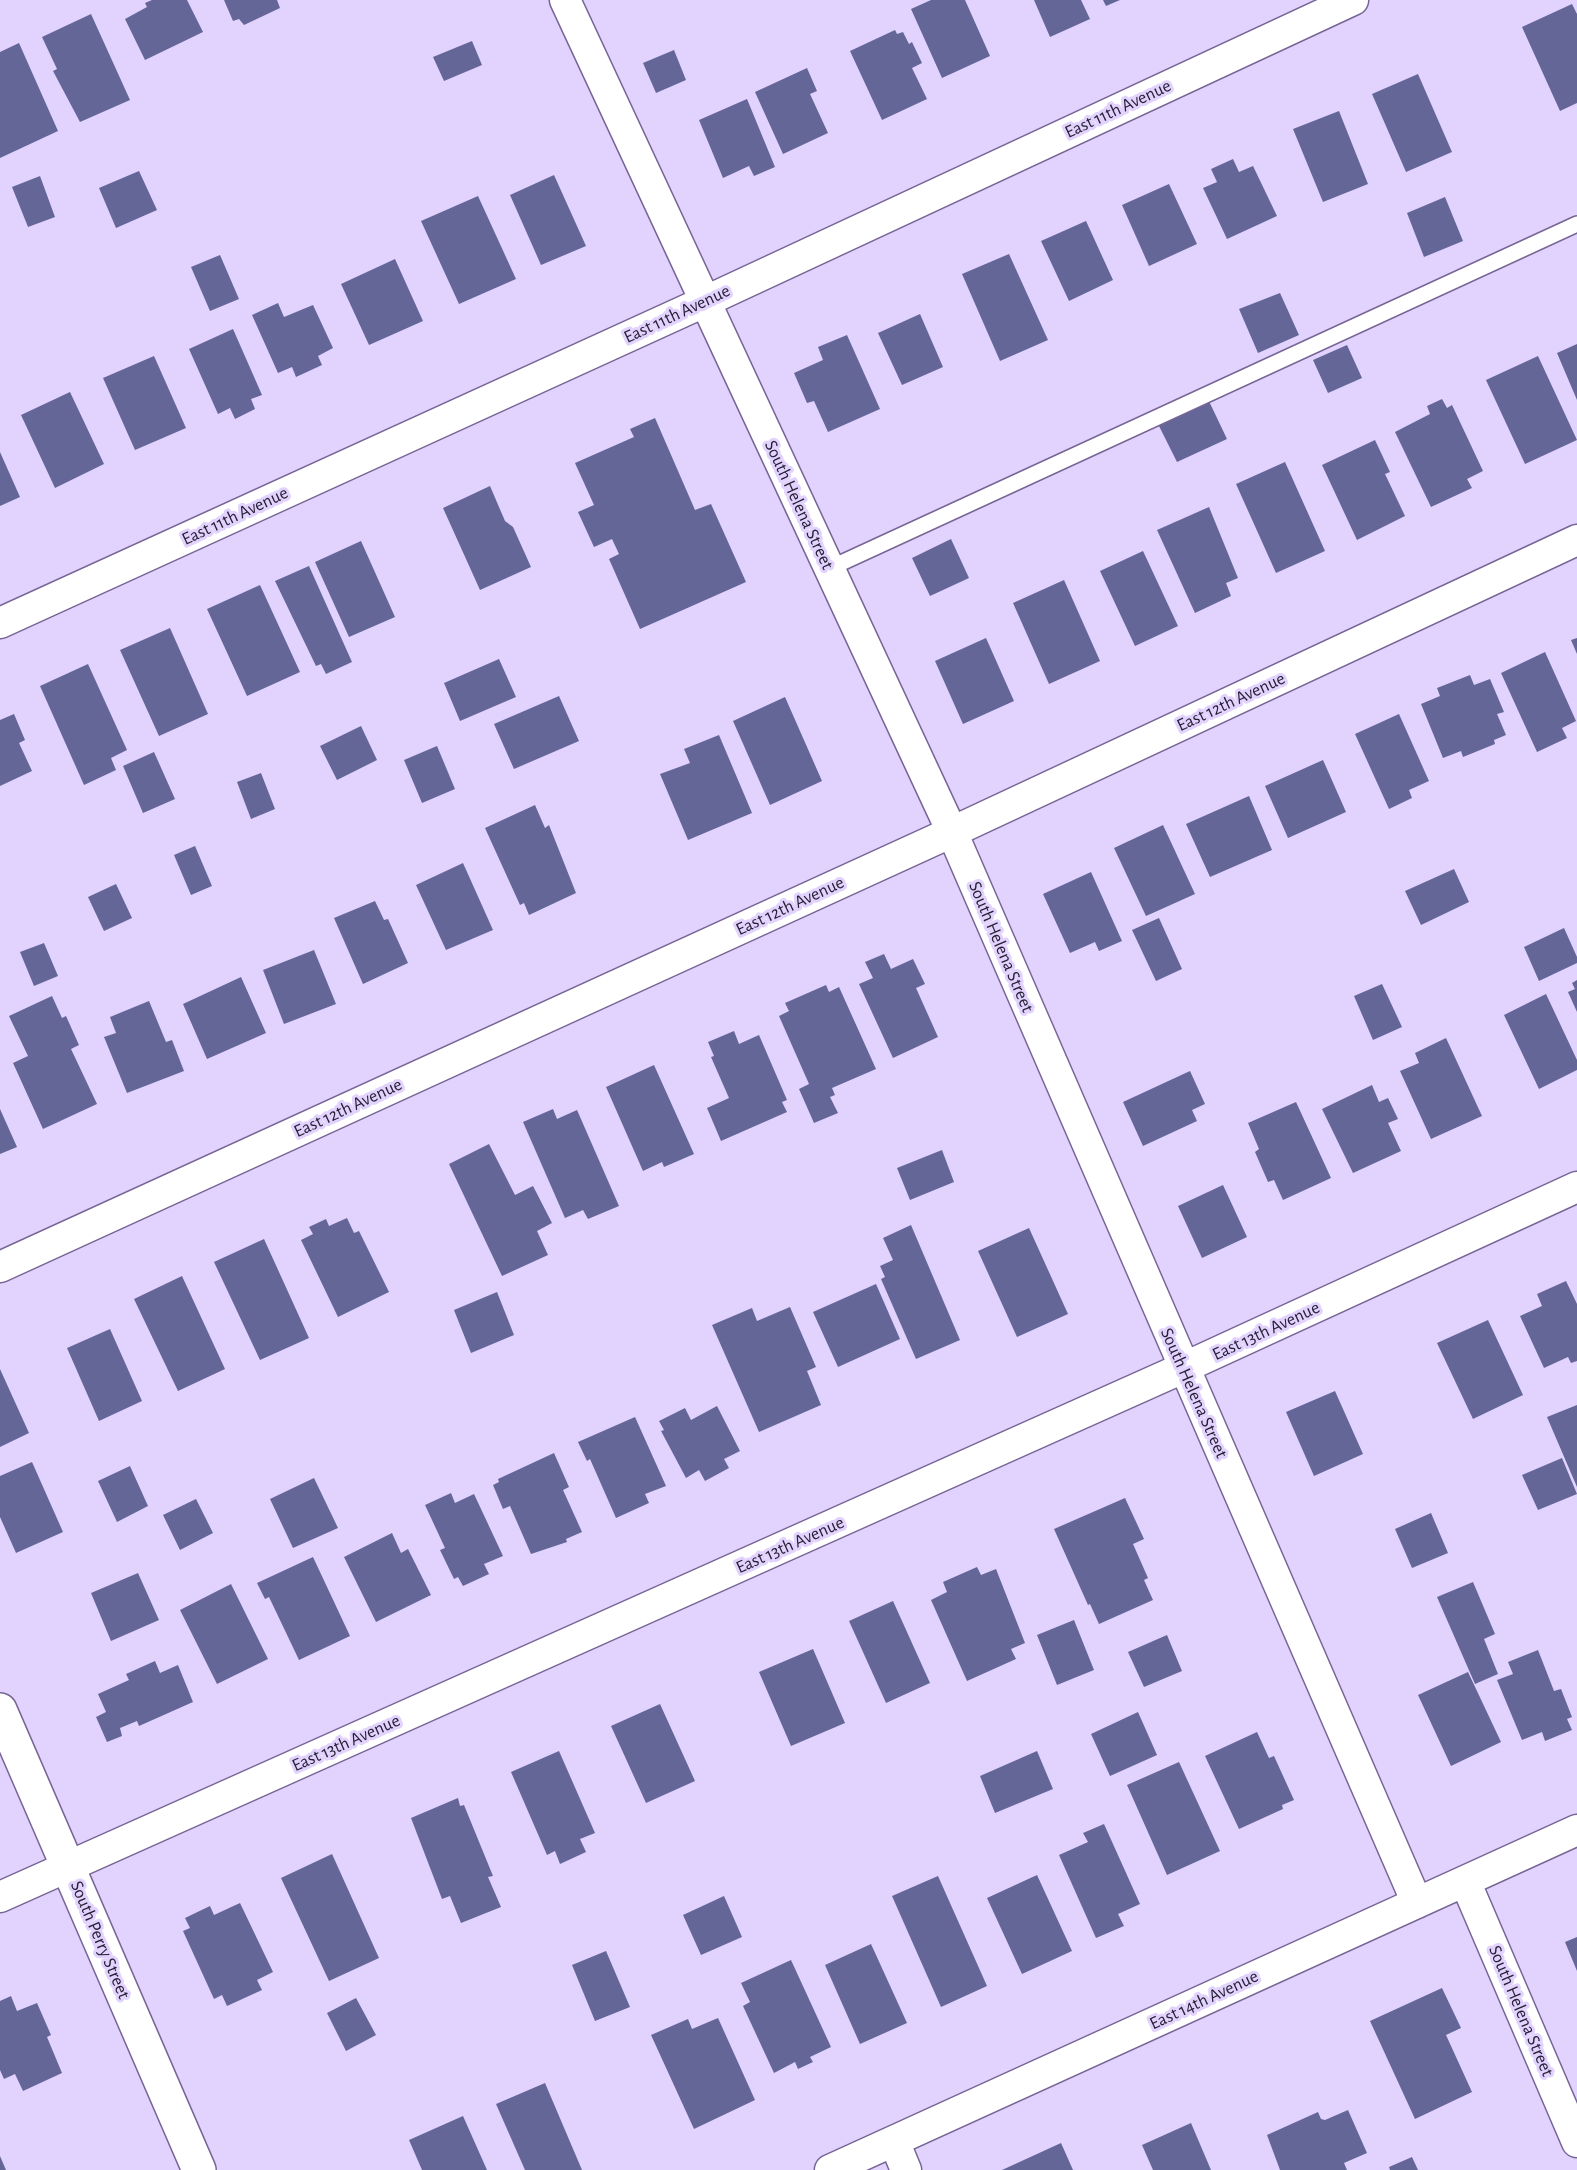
<!DOCTYPE html>
<html>
<head>
<meta charset="utf-8">
<style>
	body { margin:0 }
	canvas { display:block; background:#e1d2fe }
</style>
</head>
<body>
<canvas width="1577" height="2170"></canvas>
<script>
const ctx = document.querySelector('canvas').getContext('2d');
ctx.lineJoin = 'round';
function paint(path, color) {
  ctx.fillStyle = color;
  ctx.fill(path, 'evenodd');
}
function toPath(rows) {
  const path = new Path2D();
  for (const r of rows) {
    path.moveTo(r[0], r[1]);
    for (let i = 2; i < r.length; i += 2) path.lineTo(r[i], r[i + 1]);
  }
  return path;
}
function strokePath(path, color, width, dash) {
  ctx.strokeStyle = color;
  ctx.lineWidth = width;
  ctx.lineCap = dash ? 'butt' : 'round';
  ctx.setLineDash(dash || []);
  ctx.stroke(path);
}
function drawText(font, color, halo, rows, align = 'center') {
  ctx.font = font + ' "Alegreya Sans",sans-serif';
  ctx.lineWidth = 6;
  ctx.setLineDash([]);
  ctx.textBaseline = 'middle';
  ctx.strokeStyle = halo;
  ctx.fillStyle = color;
  for (const [text, x, y, turn = 0] of rows) {
    ctx.save();
    ctx.translate(x, y);
    ctx.rotate((+turn || 0) * Math.PI / 180);
    ctx.textAlign = isNaN(turn) ? turn : align;
    if (halo) ctx.strokeText(text, 0, 0);
    ctx.fillText(text, 0, 0);
    ctx.restore();
  }
}
paint(toPath([
	[152,0,187,0,203,32,145,60,125,19,147,7,145,3],
	[224,0,277,0,280,8,244,25,239,19,233,21],
	[931,0,965,0,990,56,942,78,911,9],
	[1034,0,1081,0,1090,19,1050,37],
	[1103,0,1120,0,1106,6],
	[1572,4,1577,14,1577,103,1560,111,1522,27],
	[91,14,130,100,80,122,53,71,57,69,42,37],
	[895,30,897,34,903,32,909,44,912,42,922,63,912,68,927,99,882,120,850,51],
	[472,41,482,65,444,81,433,57],
	[19,43,58,131,0,158,0,52],
	[674,50,686,80,656,93,643,63],
	[807,68,817,91,810,94,828,133,783,154,755,92],
	[1418,74,1452,152,1406,172,1372,94],
	[747,99,775,167,754,176,749,166,723,178,699,120],
	[1339,111,1368,184,1323,202,1293,129],
	[1233,159,1239,172,1253,166,1277,216,1227,239,1203,188,1217,182,1211,169],
	[139,171,157,210,116,228,99,188],
	[554,175,586,246,541,265,510,195],
	[40,176,55,217,28,227,12,187],
	[1169,184,1197,244,1149,266,1122,205],
	[478,196,516,279,459,304,421,221],
	[1445,197,1463,241,1424,257,1407,213],
	[1086,221,1113,280,1069,301,1041,241],
	[1009,254,1048,340,1000,361,962,274],
	[220,255,239,299,210,311,191,267],
	[395,259,423,321,369,345,341,284],
	[1280,293,1299,335,1258,353,1239,309],
	[278,303,284,317,313,305,333,348,318,356,322,365,296,377,292,367,278,373,252,315],
	[920,314,943,367,902,385,878,333],
	[233,329,262,395,251,399,255,409,235,419,230,408,218,414,189,349],
	[847,335,880,409,828,432,814,401,807,403,794,373,823,360,818,347],
	[1577,344,1577,400,1557,353],
	[1347,345,1362,378,1328,393,1313,360],
	[154,356,186,428,135,450,103,378],
	[1538,356,1577,440,1525,464,1486,380],
	[70,392,104,464,55,488,21,415],
	[1207,397,1227,439,1177,462,1156,420],
	[1442,399,1447,408,1452,405,1483,471,1467,479,1472,488,1431,507,1395,432,1430,414,1427,406],
	[655,418,695,510,711,504,746,582,640,629,609,559,619,554,612,539,594,547,578,512,594,505,575,463,634,437,630,429],
	[1375,440,1390,472,1385,474,1405,516,1357,540,1322,465],
	[0,452,20,497,0,506],
	[1285,462,1325,551,1276,573,1236,484],
	[490,486,505,521,513,527,531,567,480,590,443,508],
	[1209,507,1238,578,1226,583,1231,596,1195,613,1157,530],
	[951,539,969,578,930,596,912,558],
	[361,541,395,617,349,637,315,562],
	[1143,551,1178,626,1135,646,1100,571],
	[309,566,352,662,326,674,321,664,316,666,275,581],
	[1064,580,1100,661,1049,684,1013,603],
	[260,585,300,672,247,696,207,609],
	[170,628,208,714,159,736,120,650],
	[986,638,1014,701,963,724,935,661],
	[1577,638,1577,654,1571,640],
	[1545,652,1576,721,1562,728,1567,738,1537,752,1501,673],
	[499,659,516,697,460,721,444,683],
	[88,664,127,750,111,758,116,770,84,785,40,686],
	[1470,675,1474,685,1490,679,1504,712,1497,714,1506,735,1494,740,1495,744,1463,757,1461,751,1443,758,1421,704,1440,696,1437,688],
	[559,696,579,741,514,769,494,724],
	[785,697,822,781,770,805,733,721],
	[14,714,25,740,19,743,32,771,0,786,0,720],
	[1399,714,1429,781,1409,790,1412,798,1389,809,1355,734],
	[361,726,377,760,337,780,320,746],
	[719,735,752,813,688,840,660,774,690,763,684,749],
	[437,746,455,789,422,803,404,760],
	[154,752,175,799,143,813,123,766],
	[1323,760,1346,812,1288,838,1265,786],
	[261,773,275,809,251,819,237,782],
	[1249,796,1272,850,1210,877,1186,824],
	[535,805,545,828,549,825,576,893,529,915,524,903,520,905,485,828],
	[1163,825,1195,894,1146,916,1114,848],
	[195,846,212,886,191,895,174,855],
	[463,863,493,930,446,950,416,885],
	[1454,869,1469,902,1421,925,1405,891],
	[1091,872,1122,941,1099,951,1095,942,1070,953,1043,894],
	[116,884,132,918,104,931,88,897],
	[375,901,384,920,388,919,408,963,363,984,334,918],
	[1159,918,1182,969,1156,981,1132,930],
	[1564,928,1577,957,1577,963,1539,981,1524,947],
	[44,943,58,976,34,986,20,952],
	[314,950,336,1004,284,1024,263,970],
	[884,954,891,969,913,959,925,984,916,988,938,1037,893,1058,859,984,873,978,865,962],
	[241,977,266,1033,207,1059,183,1004],
	[1577,980,1577,1012,1568,992,1575,989,1572,983],
	[1382,984,1402,1027,1373,1040,1354,996],
	[826,985,829,992,839,987,876,1069,832,1088,835,1095,830,1097,838,1113,814,1123,799,1089,809,1084,779,1016,789,1011,785,1003],
	[1546,994,1577,1060,1577,1070,1539,1089,1504,1015],
	[52,996,62,1018,66,1016,79,1045,71,1049,97,1104,43,1129,13,1063,28,1056,9,1016],
	[149,1001,166,1042,172,1040,184,1071,127,1093,104,1037,116,1033,110,1017],
	[734,1031,739,1044,759,1035,787,1100,782,1102,787,1112,721,1141,707,1108,729,1098,711,1057,714,1056,708,1042],
	[1446,1038,1482,1116,1431,1139,1400,1071,1419,1063,1415,1053],
	[654,1065,694,1154,664,1167,662,1162,643,1171,606,1087],
	[1190,1071,1205,1104,1192,1110,1197,1121,1143,1146,1123,1102],
	[1372,1085,1379,1102,1388,1098,1398,1119,1388,1123,1401,1151,1353,1173,1322,1109],
	[1296,1102,1331,1178,1283,1200,1274,1180,1268,1182,1255,1152,1259,1149,1248,1123],
	[0,1109,17,1147,0,1154],
	[553,1109,557,1119,577,1110,619,1206,588,1219,583,1210,565,1218,523,1122],
	[489,1144,515,1195,533,1186,552,1223,537,1231,548,1255,502,1276,449,1164],
	[942,1150,954,1182,910,1200,897,1168],
	[1223,1185,1247,1237,1202,1258,1178,1206],
	[347,1218,354,1233,359,1231,389,1292,338,1317,301,1240,313,1234,309,1227,326,1219,329,1226],
	[911,1225,960,1340,916,1359,881,1279,885,1277,880,1266,893,1260,883,1238],
	[1029,1228,1068,1314,1017,1337,978,1251],
	[264,1239,309,1338,260,1360,214,1262],
	[182,1276,225,1369,178,1391,134,1299],
	[1566,1281,1577,1304,1577,1361,1571,1363,1568,1357,1544,1368,1520,1316,1542,1306,1537,1294],
	[876,1284,900,1339,838,1367,813,1312],
	[497,1292,514,1335,471,1353,454,1310],
	[790,1307,816,1367,807,1371,821,1405,759,1432,712,1325,752,1308,757,1321],
	[1488,1320,1523,1395,1473,1419,1437,1343],
	[110,1329,142,1401,99,1421,67,1348],
	[0,1369,29,1433,0,1447],
	[1335,1391,1363,1454,1314,1476,1286,1412],
	[1577,1405,1577,1487,1547,1417],
	[717,1406,740,1451,724,1459,729,1468,705,1481,699,1470,686,1478,661,1431,664,1430,659,1421,685,1408,691,1420],
	[635,1417,666,1486,645,1494,649,1503,616,1518,590,1459,587,1461,578,1442],
	[554,1453,569,1487,563,1490,582,1532,566,1539,567,1542,531,1554,510,1506,503,1509,493,1485,499,1482,498,1479],
	[1562,1458,1577,1494,1538,1510,1522,1475],
	[32,1462,63,1532,16,1553,0,1517,0,1476],
	[130,1466,148,1506,117,1522,98,1481],
	[314,1478,338,1528,293,1548,270,1499],
	[451,1493,455,1503,474,1494,503,1556,484,1564,489,1574,463,1586,458,1577,454,1579,440,1550,445,1548,425,1505],
	[1125,1498,1144,1539,1133,1544,1148,1578,1144,1580,1153,1600,1099,1624,1090,1604,1088,1605,1054,1529],
	[196,1499,213,1533,180,1550,163,1515],
	[1431,1513,1448,1553,1412,1568,1395,1529],
	[392,1533,401,1553,408,1549,431,1595,376,1622,344,1557],
	[313,1557,350,1636,299,1660,269,1597,265,1599,257,1583],
	[977,1567,981,1575,996,1569,1025,1643,1011,1649,1016,1659,967,1681,931,1600,947,1592,943,1582],
	[138,1573,159,1620,111,1641,91,1593],
	[1473,1582,1495,1634,1484,1639,1498,1674,1475,1684,1437,1597],
	[231,1584,268,1659,217,1684,180,1610],
	[893,1601,930,1683,886,1703,849,1621],
	[1074,1620,1094,1670,1057,1685,1037,1635],
	[1167,1635,1182,1671,1144,1687,1128,1652],
	[813,1649,845,1723,791,1746,759,1672],
	[1538,1650,1554,1691,1561,1689,1572,1717,1567,1719,1572,1730,1545,1741,1542,1732,1522,1740,1497,1680,1513,1674,1508,1662],
	[155,1661,160,1673,178,1665,193,1702,139,1726,137,1721,120,1728,122,1736,107,1742,96,1717,106,1712,98,1694,129,1680,126,1674],
	[1468,1672,1501,1742,1451,1766,1418,1695],
	[660,1704,695,1781,646,1803,611,1726],
	[1138,1712,1157,1755,1110,1776,1091,1734],
	[1257,1732,1269,1758,1274,1756,1294,1800,1282,1805,1283,1809,1239,1829,1205,1756],
	[559,1751,595,1833,580,1839,586,1852,560,1864,555,1851,547,1855,511,1772],
	[1037,1751,1053,1789,995,1813,980,1776],
	[1179,1762,1220,1851,1167,1875,1127,1785],
	[458,1798,460,1806,464,1805,493,1876,488,1877,501,1907,461,1923,450,1896,442,1899,411,1818],
	[1104,1824,1140,1904,1118,1914,1124,1926,1096,1938,1059,1855,1088,1842,1083,1833],
	[332,1854,379,1958,329,1981,281,1878],
	[1037,1875,1072,1951,1022,1974,987,1898],
	[938,1876,987,1986,941,2007,892,1896],
	[724,1896,742,1937,701,1955,683,1915],
	[240,1903,273,1972,257,1980,262,1990,227,2006,222,1995,214,1999,183,1931,190,1928,185,1918,210,1906,214,1915],
	[1577,1937,1577,1971,1565,1942],
	[871,1944,907,2023,860,2044,825,1965],
	[606,1951,630,2007,595,2021,572,1965],
	[791,1960,831,2047,810,2057,813,2062,798,2069,795,2062,774,2073,743,2006,750,2002,741,1983],
	[1442,1988,1461,2028,1446,2035,1472,2092,1415,2119,1370,2021],
	[11,1996,17,2011,37,2003,51,2035,47,2037,62,2073,23,2091,15,2074,4,2079,0,2070,0,2001],
	[356,1998,376,2035,346,2051,327,2013],
	[718,2018,755,2100,694,2129,651,2035,688,2019,692,2029],
	[545,2083,582,2170,525,2170,496,2104],
	[1348,2110,1367,2153,1344,2163,1347,2170,1280,2170,1267,2135,1318,2112,1321,2119,1325,2120],
	[463,2116,487,2170,422,2170,409,2140],
	[1191,2123,1211,2170,1153,2170,1142,2145],
	[1061,2143,1073,2170,1002,2170],
	[0,2156,6,2170,0,2170],
	[1412,2157,1418,2170,1390,2170,1389,2167]
]), '#646698');
const lane = toPath([
	[828,569,1577,224]
]);
const street = toPath([
	[565,0,952,832,1417,1903],
	[0,623,704,302,1353,0],
	[0,1267,952,832,1577,540],
	[1465,1881,1577,2142],
	[0,1897,1183,1368,1577,1187],
	[894,2141,906,2170],
	[830,2170,1577,1830]
]);
const secondary = toPath([
	[0,1710,199,2170]
]);
strokePath(lane, '#776595', 18);
strokePath(street, '#776595', 33);
strokePath(secondary, '#776595', 36);
strokePath(lane, '#fff', 15);
strokePath(street, '#fff', 30);
strokePath(secondary, '#fff', 33);
drawText('18px', '#272034', '#e1d2fe', [
	["East 11th Avenue",1118,109,-25],
	["East 11th Avenue",677,314,-25],
	["South Helena Street",799,505,65],
	["East 11th Avenue",235,516,-25],
	["East 12th Avenue",1231,702,-25],
	["East 12th Avenue",790,906,-25],
	["South Helena Street",1001,947,67],
	["East 12th Avenue",348,1108,-25],
	["East 13th Avenue",1266,1331,-25],
	["South Helena Street",1194,1393,66],
	["East 13th Avenue",790,1545,-24],
	["East 13th Avenue",346,1743,-24],
	["South Perry Street",100,1940,67],
	["East 14th Avenue",1204,2000,-25],
	["South Helena Street",1521,2011,67]
]);
</script>
</body>
</html>
